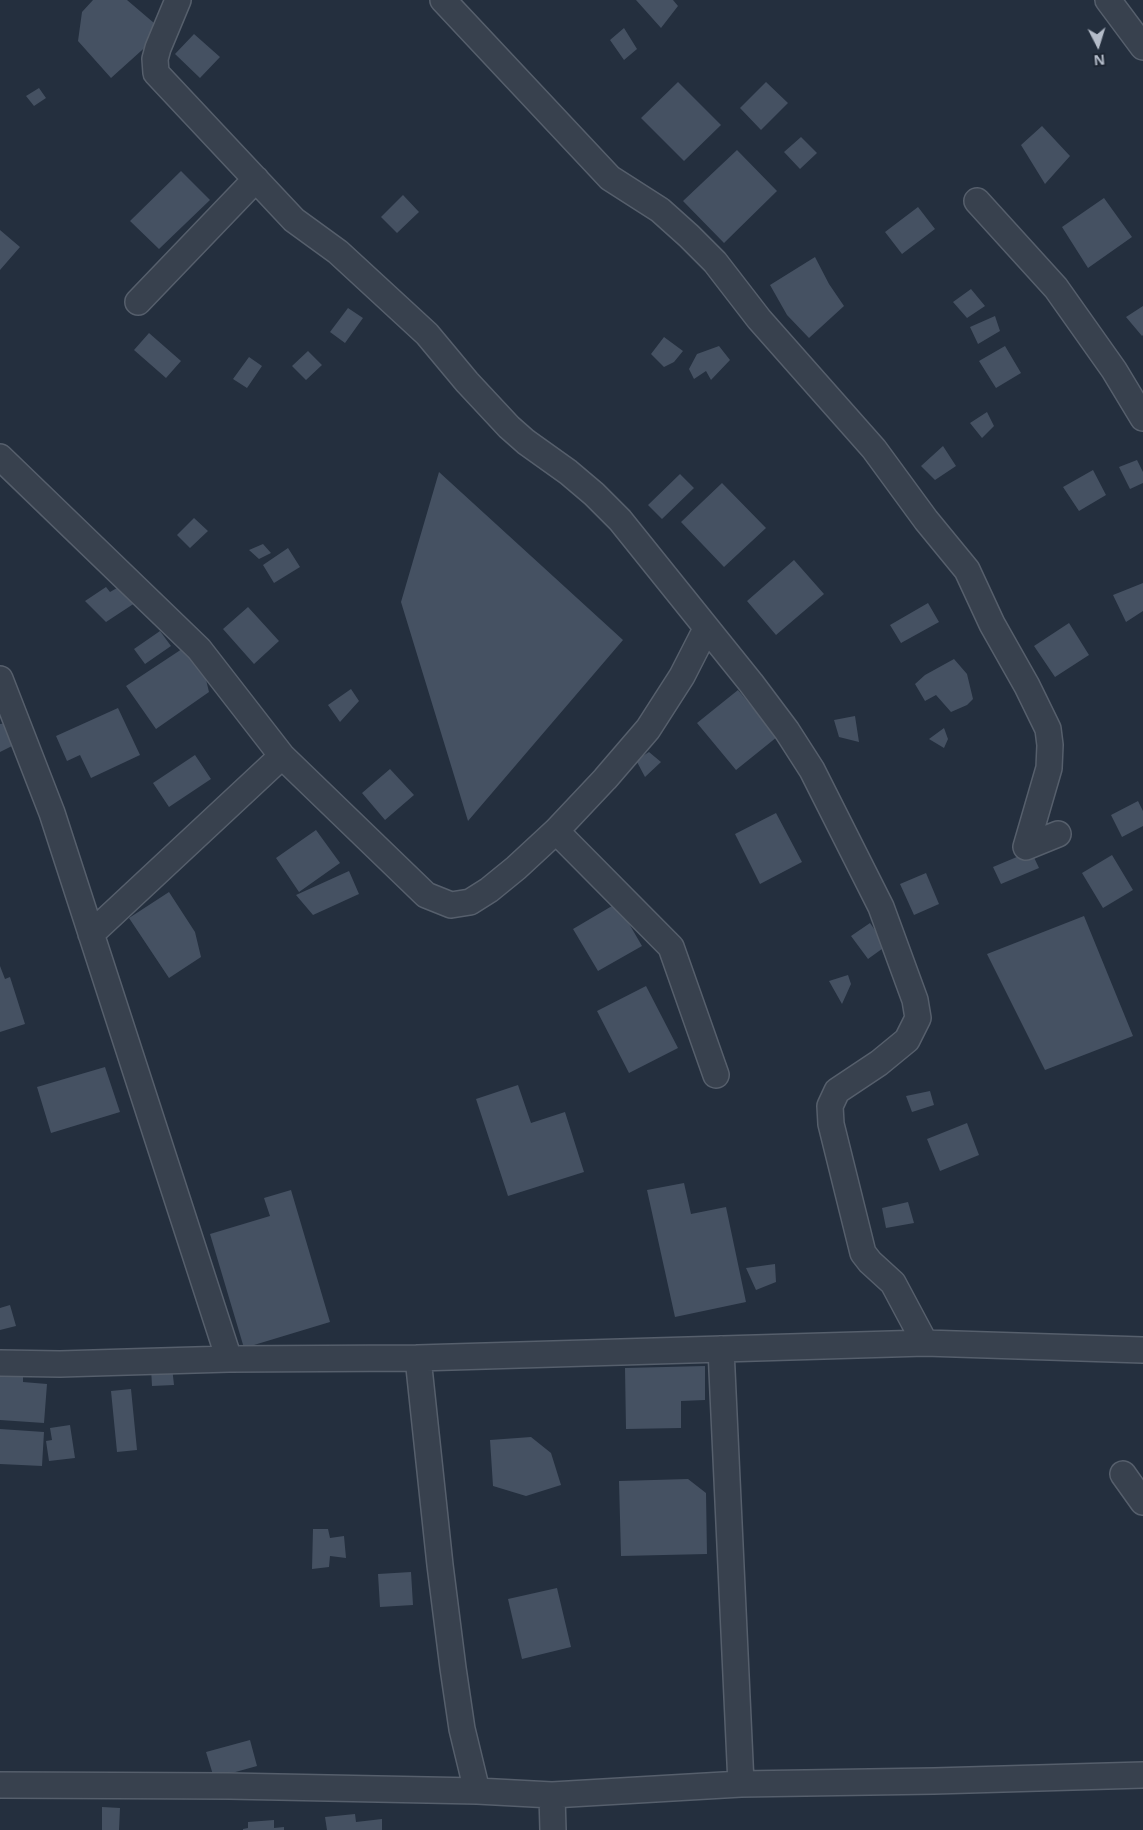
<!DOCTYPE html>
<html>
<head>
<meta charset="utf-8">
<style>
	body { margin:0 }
	#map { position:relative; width:1143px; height:1830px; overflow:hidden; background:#242f3e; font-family:"Open Sans",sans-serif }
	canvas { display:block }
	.north { position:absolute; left:1073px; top:20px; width:50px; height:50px; -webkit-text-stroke:4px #1d2633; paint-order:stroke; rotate:175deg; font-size:14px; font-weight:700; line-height:20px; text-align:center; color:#b4bcc9 }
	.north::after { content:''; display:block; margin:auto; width:18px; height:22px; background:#b4bcc9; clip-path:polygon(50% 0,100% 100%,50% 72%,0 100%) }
</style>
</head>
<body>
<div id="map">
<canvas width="1143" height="1830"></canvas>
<div class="north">N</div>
</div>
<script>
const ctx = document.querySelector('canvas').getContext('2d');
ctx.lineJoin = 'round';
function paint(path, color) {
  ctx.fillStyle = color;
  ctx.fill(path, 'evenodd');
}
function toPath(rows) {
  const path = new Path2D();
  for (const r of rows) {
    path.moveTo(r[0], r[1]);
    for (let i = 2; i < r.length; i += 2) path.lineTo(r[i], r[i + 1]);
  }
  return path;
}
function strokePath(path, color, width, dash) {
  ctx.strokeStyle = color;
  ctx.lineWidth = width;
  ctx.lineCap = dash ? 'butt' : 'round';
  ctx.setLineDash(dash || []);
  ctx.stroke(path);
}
paint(toPath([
	[93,0,127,0,154,23,151,42,111,78,78,41,82,12],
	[636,0,673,0,678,6,661,28],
	[624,28,637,49,624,60,610,40],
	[194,34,220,57,200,78,175,54],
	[678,82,721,125,684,161,641,118],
	[766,82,788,103,761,130,740,108],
	[39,88,46,98,34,106,26,96],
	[1042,126,1070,156,1045,184,1021,145],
	[801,137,817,153,800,169,784,152],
	[737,150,777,191,724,243,683,201],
	[181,171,210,200,159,249,130,221],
	[403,195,419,212,397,233,381,217],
	[1104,198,1132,237,1088,268,1062,227],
	[918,207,935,229,902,254,885,232],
	[0,230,20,247,0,270],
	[815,257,829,284,844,306,809,338,787,315,770,285],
	[971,289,985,306,967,318,953,302],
	[1143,306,1143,335,1142,336,1126,317],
	[348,308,363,318,345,343,330,332],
	[995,316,1000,331,978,344,970,327],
	[149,333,181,361,166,378,134,350],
	[664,337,683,351,674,362,664,367,651,354],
	[719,346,730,360,711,380,706,371,694,379,689,369,697,354],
	[1005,346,1021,373,996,388,979,361],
	[308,351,322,365,306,380,292,366],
	[249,357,262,366,247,388,233,379],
	[987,412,994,426,982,438,970,423],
	[943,446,956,466,935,480,921,466],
	[1137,460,1143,472,1143,483,1130,489,1119,467],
	[1093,470,1106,495,1079,511,1063,487],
	[439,472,623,640,468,821,401,602],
	[680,474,694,488,662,519,648,505],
	[722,483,766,528,724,567,681,522],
	[194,518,208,531,190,548,177,535],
	[263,544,271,553,259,559,249,550],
	[288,548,300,567,274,583,263,565],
	[794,560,824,594,776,635,747,601],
	[1143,583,1143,611,1126,622,1113,595],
	[124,584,141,599,106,622,85,601,106,587,110,592],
	[928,603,939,622,901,643,890,625],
	[248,607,279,641,254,664,223,629],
	[1069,623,1089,655,1055,677,1034,646],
	[160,631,171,646,145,664,134,649],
	[188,645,203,667,209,692,156,729,126,686],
	[954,659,967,674,973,699,967,705,951,712,936,695,925,701,915,684,925,675],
	[351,689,359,701,340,722,328,705],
	[738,690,777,737,736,770,697,723],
	[118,708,140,755,91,778,80,755,67,761,56,736],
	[855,716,859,742,839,737,834,720],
	[8,723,12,746,0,752,0,724],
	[944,728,948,739,944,748,929,739],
	[649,752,661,762,645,777,636,760],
	[195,755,211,779,169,807,153,783],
	[390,769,414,795,385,820,362,793],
	[1138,801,1143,811,1143,826,1122,837,1111,815],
	[776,813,802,862,760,884,735,834],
	[316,830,340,863,299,892,276,858],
	[1031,851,1039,868,1001,884,993,867],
	[1112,855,1133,890,1103,908,1082,873],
	[349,871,359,894,313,915,296,895],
	[926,873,939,904,914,915,900,884],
	[169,892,195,932,201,957,169,978,129,918],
	[617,903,642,946,598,971,573,929],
	[1084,916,1133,1036,1045,1070,987,954],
	[870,923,886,946,868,959,851,936],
	[0,966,5,979,10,977,25,1024,0,1032],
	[848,975,851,984,842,1004,829,981],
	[646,986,678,1048,629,1073,597,1011],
	[105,1067,120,1112,51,1133,37,1087],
	[518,1085,531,1123,565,1112,584,1172,508,1196,476,1099],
	[930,1091,934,1105,912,1112,906,1096],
	[967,1123,979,1155,940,1171,927,1139],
	[684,1183,691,1214,726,1207,746,1302,675,1317,647,1190],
	[291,1190,330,1322,244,1348,210,1234,270,1216,264,1198],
	[908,1202,914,1223,886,1228,882,1208],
	[775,1264,776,1282,756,1290,746,1268],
	[10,1305,16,1326,0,1330,0,1308],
	[705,1366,705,1400,681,1401,681,1428,626,1429,625,1368],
	[172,1367,174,1385,152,1386,151,1368],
	[0,1374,23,1376,23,1382,47,1384,44,1423,0,1420],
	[131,1389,137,1450,117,1452,111,1391],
	[70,1425,75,1458,49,1461,46,1441,52,1440,50,1428],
	[0,1429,44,1432,42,1466,0,1464],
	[531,1437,551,1453,561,1485,526,1496,493,1486,490,1440],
	[688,1479,706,1493,707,1554,621,1556,619,1481],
	[313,1529,328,1529,330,1538,344,1536,346,1558,330,1556,329,1567,312,1569],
	[411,1572,413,1605,380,1607,378,1574],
	[557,1588,571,1647,522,1659,508,1599],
	[250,1740,257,1766,214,1778,206,1752],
	[102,1807,120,1808,119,1830,102,1830],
	[355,1814,356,1822,382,1819,382,1830,327,1830,325,1817],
	[274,1820,274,1828,284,1827,284,1830,243,1830,243,1829,248,1828,248,1822]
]), '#455162');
const street = toPath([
	[178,0,158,48,155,59,156,73,294,220,338,252,427,334,467,382,509,427,526,442,568,472,594,494,620,520,751,683,787,731,812,770,881,907,915,1000,918,1018,907,1040,879,1063,837,1091,830,1106,831,1124,863,1253,870,1262,893,1283,925,1343],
	[443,0,610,178,660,210,689,236,715,262,759,319,874,449,926,520,967,570,992,624,1027,686,1048,729,1050,745,1049,768,1026,847,1058,834],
	[1108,0,1143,47],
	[977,201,1056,288,1114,370,1143,418],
	[138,302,256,179],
	[0,457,199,649,282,756,426,895,451,905,470,902,489,890,516,868,556,831,605,779,648,729,682,676,706,629],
	[0,679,52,813,229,1359],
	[556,831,671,947,716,1075],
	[91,934,282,756],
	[721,1349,741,1784],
	[418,1358,440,1565,453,1668,462,1729,477,1791],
	[0,1363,60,1364,229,1359,418,1358,925,1343,1143,1350],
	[1123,1474,1143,1502],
	[0,1785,229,1786,477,1791,552,1795,741,1784,934,1781,1143,1775],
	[552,1795,553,1830]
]);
strokePath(street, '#565f6c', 28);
strokePath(street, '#38414e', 25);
</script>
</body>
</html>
